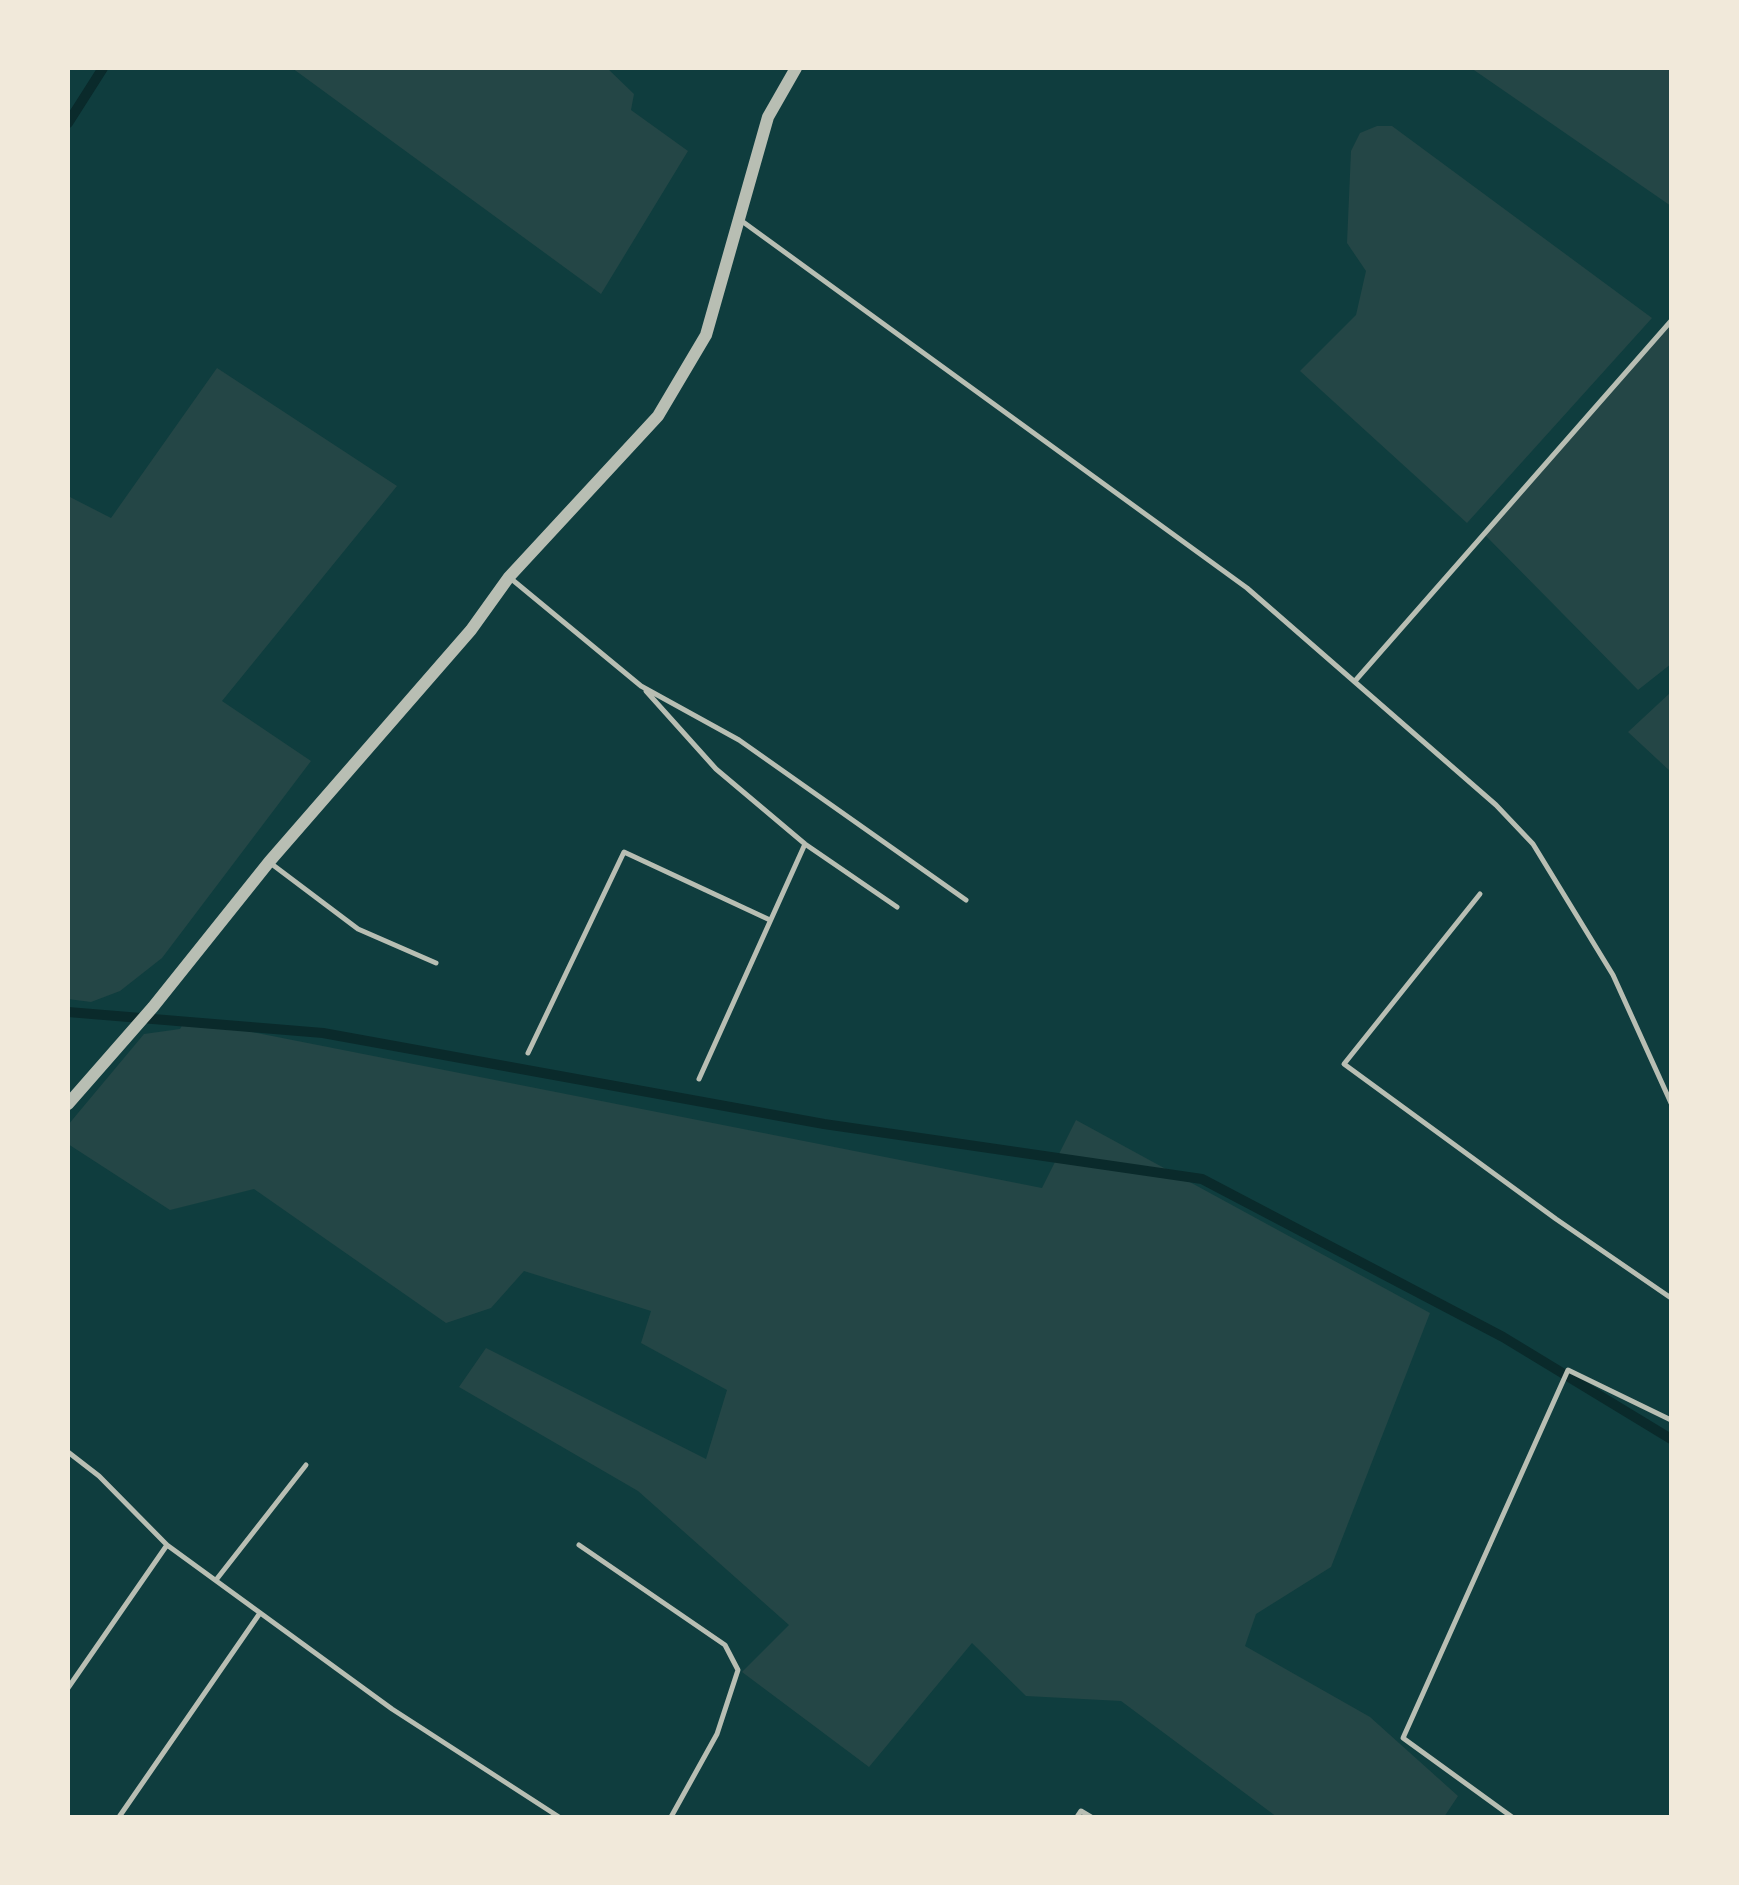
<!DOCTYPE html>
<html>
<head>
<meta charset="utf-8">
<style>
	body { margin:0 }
	#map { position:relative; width:1739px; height:1885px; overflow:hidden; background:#0f3d3e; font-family:"Roboto Condensed",sans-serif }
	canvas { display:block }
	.frame { position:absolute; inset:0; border:70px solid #f1e9da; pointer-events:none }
</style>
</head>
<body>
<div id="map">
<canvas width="1739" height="1885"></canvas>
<div class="frame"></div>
</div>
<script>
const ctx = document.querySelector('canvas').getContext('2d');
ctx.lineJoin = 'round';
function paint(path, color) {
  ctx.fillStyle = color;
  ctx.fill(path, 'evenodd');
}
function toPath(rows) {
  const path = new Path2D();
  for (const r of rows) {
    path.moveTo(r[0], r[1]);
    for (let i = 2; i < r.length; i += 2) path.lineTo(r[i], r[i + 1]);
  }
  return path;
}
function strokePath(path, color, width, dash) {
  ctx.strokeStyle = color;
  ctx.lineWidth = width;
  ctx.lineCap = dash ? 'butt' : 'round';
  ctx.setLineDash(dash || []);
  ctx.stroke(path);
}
paint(toPath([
	[292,68,607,68,634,94,631,110,688,151,601,294],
	[1471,68,1670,68,1671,206],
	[1377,126,1392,126,1652,318,1467,523,1300,371,1356,315,1366,271,1347,243,1351,151,1360,133],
	[1668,323,1671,325,1671,664,1638,690,1484,534],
	[217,368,397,486,222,701,311,761,162,958,120,991,91,1002,68,999,68,496,111,518],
	[1671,692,1671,772,1628,732],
	[186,1019,1042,1188,1076,1120,1430,1313,1331,1567,1256,1614,1245,1646,1370,1717,1458,1796,1444,1817,1277,1817,1121,1701,1026,1696,972,1643,869,1767,742,1672,789,1625,638,1491,459,1387,486,1348,706,1459,727,1390,641,1343,651,1311,524,1271,491,1308,446,1323,254,1189,170,1210,68,1144,68,1125,144,1034,180,1029]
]), '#244646');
strokePath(toPath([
	[68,123,103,68],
	[68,1012,323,1033,824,1124,1202,1179,1503,1337,1671,1439]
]), '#0a2a2b', 10);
strokePath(toPath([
	[739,219,1247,588,1496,805,1533,844,1613,975,1671,1103],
	[509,577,641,686,739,740,966,900],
	[1355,681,1671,321],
	[646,691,716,769,805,844,897,907],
	[269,862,358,929,436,963],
	[1480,894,1344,1064,1556,1219,1671,1298],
	[528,1053,624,852,770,920],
	[699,1079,805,844],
	[68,1452,99,1476,167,1545,392,1709,559,1817],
	[579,1545,725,1645,738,1670,717,1734,671,1817],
	[216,1580,306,1465],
	[68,1688,167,1545],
	[119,1817,260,1613],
	[1077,1817,1081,1811,1091,1817],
	[1512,1817,1403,1738,1568,1370,1671,1420]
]), '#b8beb3', 5);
strokePath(toPath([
	[68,1104,153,1007,269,862,471,630,509,577,658,416,706,335,768,117,796,68]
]), '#b8beb3', 12);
</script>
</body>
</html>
